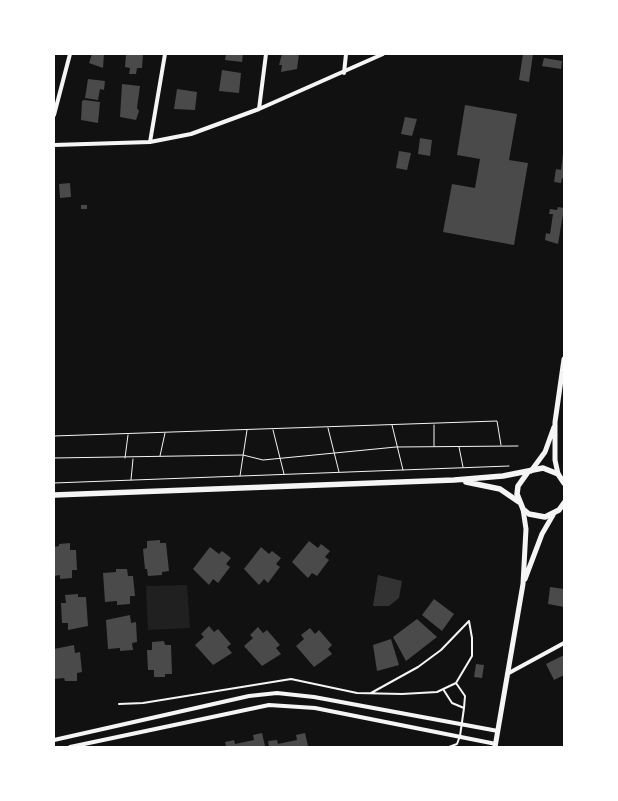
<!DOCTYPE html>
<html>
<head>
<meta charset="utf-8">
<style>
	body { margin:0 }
	#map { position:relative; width:618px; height:801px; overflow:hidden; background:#111; font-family:Ubuntu,sans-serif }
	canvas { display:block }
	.frame { position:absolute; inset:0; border:55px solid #fff; pointer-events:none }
</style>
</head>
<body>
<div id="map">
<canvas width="618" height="801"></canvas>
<div class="frame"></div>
</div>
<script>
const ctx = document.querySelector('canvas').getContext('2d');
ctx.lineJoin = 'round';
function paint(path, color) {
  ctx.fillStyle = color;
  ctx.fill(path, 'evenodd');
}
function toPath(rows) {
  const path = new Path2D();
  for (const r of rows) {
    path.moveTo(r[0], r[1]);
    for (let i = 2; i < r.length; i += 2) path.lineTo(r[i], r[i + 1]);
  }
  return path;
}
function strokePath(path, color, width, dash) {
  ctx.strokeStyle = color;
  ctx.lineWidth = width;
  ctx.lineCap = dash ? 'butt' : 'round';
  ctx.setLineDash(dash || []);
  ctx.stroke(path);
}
paint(toPath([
	[187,585,190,628,148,630,146,586]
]), '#202020');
paint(toPath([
	[378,575,402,581,399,598,389,606,373,606]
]), '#333');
paint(toPath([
	[92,54,104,54,103,68,89,63],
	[126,54,143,54,142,68,137,68,136,74,129,74,130,68,125,67],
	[226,54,243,54,242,62,225,60],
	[282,54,299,54,297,69,281,72,282,65,279,65],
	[523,54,533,54,529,82,519,80],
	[544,58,562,61,561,69,542,66],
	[222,70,241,73,239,93,219,91],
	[88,79,105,81,104,90,100,89,98,100,85,98],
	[122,84,140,86,137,108,139,111,136,120,120,117],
	[177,89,197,92,195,110,174,109],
	[84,100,100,102,98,123,81,120,82,101],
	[465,105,517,114,509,160,528,163,514,245,443,232,452,184,475,188,480,159,457,155],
	[405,117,417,119,412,136,401,134],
	[420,138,432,140,430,156,418,154],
	[399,151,411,153,407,170,396,168],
	[563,154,564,179,562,178,561,183,554,182,556,169,561,170],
	[70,183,71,197,60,198,59,184],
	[81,205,87,205,87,209,81,209],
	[558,207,564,208,558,244,545,240,546,233,550,234,553,214,549,214,550,209,557,210],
	[160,540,160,543,166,543,169,571,162,572,162,575,148,576,147,569,145,569,143,549,147,548,147,541],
	[309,541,318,548,321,544,330,551,325,557,329,560,317,576,312,573,308,578,292,562],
	[70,543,70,550,76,550,77,570,72,570,72,578,60,579,60,575,54,576,54,547,59,546,59,544],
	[210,547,219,554,222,551,231,558,226,564,230,567,218,583,213,579,209,585,193,569],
	[261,547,269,554,272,551,281,558,276,564,280,567,268,583,264,579,259,585,244,569],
	[116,569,127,569,128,576,133,576,135,596,130,596,130,604,117,605,117,601,105,602,103,573,116,572],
	[550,587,564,589,564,607,548,604],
	[78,594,78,597,86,597,88,626,68,630,68,623,62,623,61,603,66,603,65,595],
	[434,599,454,614,442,631,422,615],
	[130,615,131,623,136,622,137,642,132,643,133,650,120,651,120,648,108,649,106,620],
	[417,619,437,637,406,661,393,637],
	[209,626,214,632,218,629,231,644,227,647,232,653,213,665,195,645,204,637,201,634],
	[258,627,263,633,267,630,280,645,276,648,281,654,262,666,244,646,253,638,250,635],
	[310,628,315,634,319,630,332,645,328,649,332,654,314,667,296,646,304,639,301,635],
	[391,639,399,665,377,671,373,645],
	[164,641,165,645,171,645,172,674,165,674,165,677,154,677,154,670,148,670,147,650,152,650,152,642],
	[74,645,75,653,80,652,82,672,77,673,77,681,65,681,64,678,54,679,54,649],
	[564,655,564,675,554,680,546,664],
	[476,664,484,665,482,678,474,677],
	[262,733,265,746,226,747,225,742,234,740,235,744,254,740,253,735],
	[305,733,308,746,269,747,268,741,277,740,278,744,297,740,296,735]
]), '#4a4a4a');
strokePath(toPath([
	[392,425,403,470],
	[434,425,434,446],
	[328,428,339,472],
	[273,430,284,474],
	[54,436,497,421,501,445],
	[459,447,463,467],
	[160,456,165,433],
	[54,458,243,455,263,460,396,447,518,446],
	[125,458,128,435],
	[240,476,247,430],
	[131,480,133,459],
	[54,483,509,466]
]), '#f5f5f5', 1);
strokePath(toPath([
	[443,689,452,703,464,708],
	[371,693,418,667,441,650,469,621],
	[119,704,143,703,291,679,357,693,402,694,437,692,456,683,472,656,472,638,469,621],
	[449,747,457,744,460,736,464,708,465,696,456,683]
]), '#f5f5f5', 2);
strokePath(toPath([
	[344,73,346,54],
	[259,109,266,54],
	[54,115,70,54],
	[150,142,165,54],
	[54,145,150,142,191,134,259,109,383,54],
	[507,674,564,643],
	[54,740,249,696,277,693,314,697,498,731],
	[70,747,269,705,315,708,496,744]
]), '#f5f5f5', 4);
strokePath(toPath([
	[531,471,545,452,554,427],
	[558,474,555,460,555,422,564,359],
	[525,579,542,534,553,515],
	[495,747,523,584,526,529,523,509]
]), '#f5f5f5', 5);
strokePath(toPath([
	[528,472,518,486,517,494,523,509,529,514,545,517,559,510,564,503],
	[466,482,500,489,519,502],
	[54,495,454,480,503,476,543,468,558,474,564,483]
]), '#f5f5f5', 5.5);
</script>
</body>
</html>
